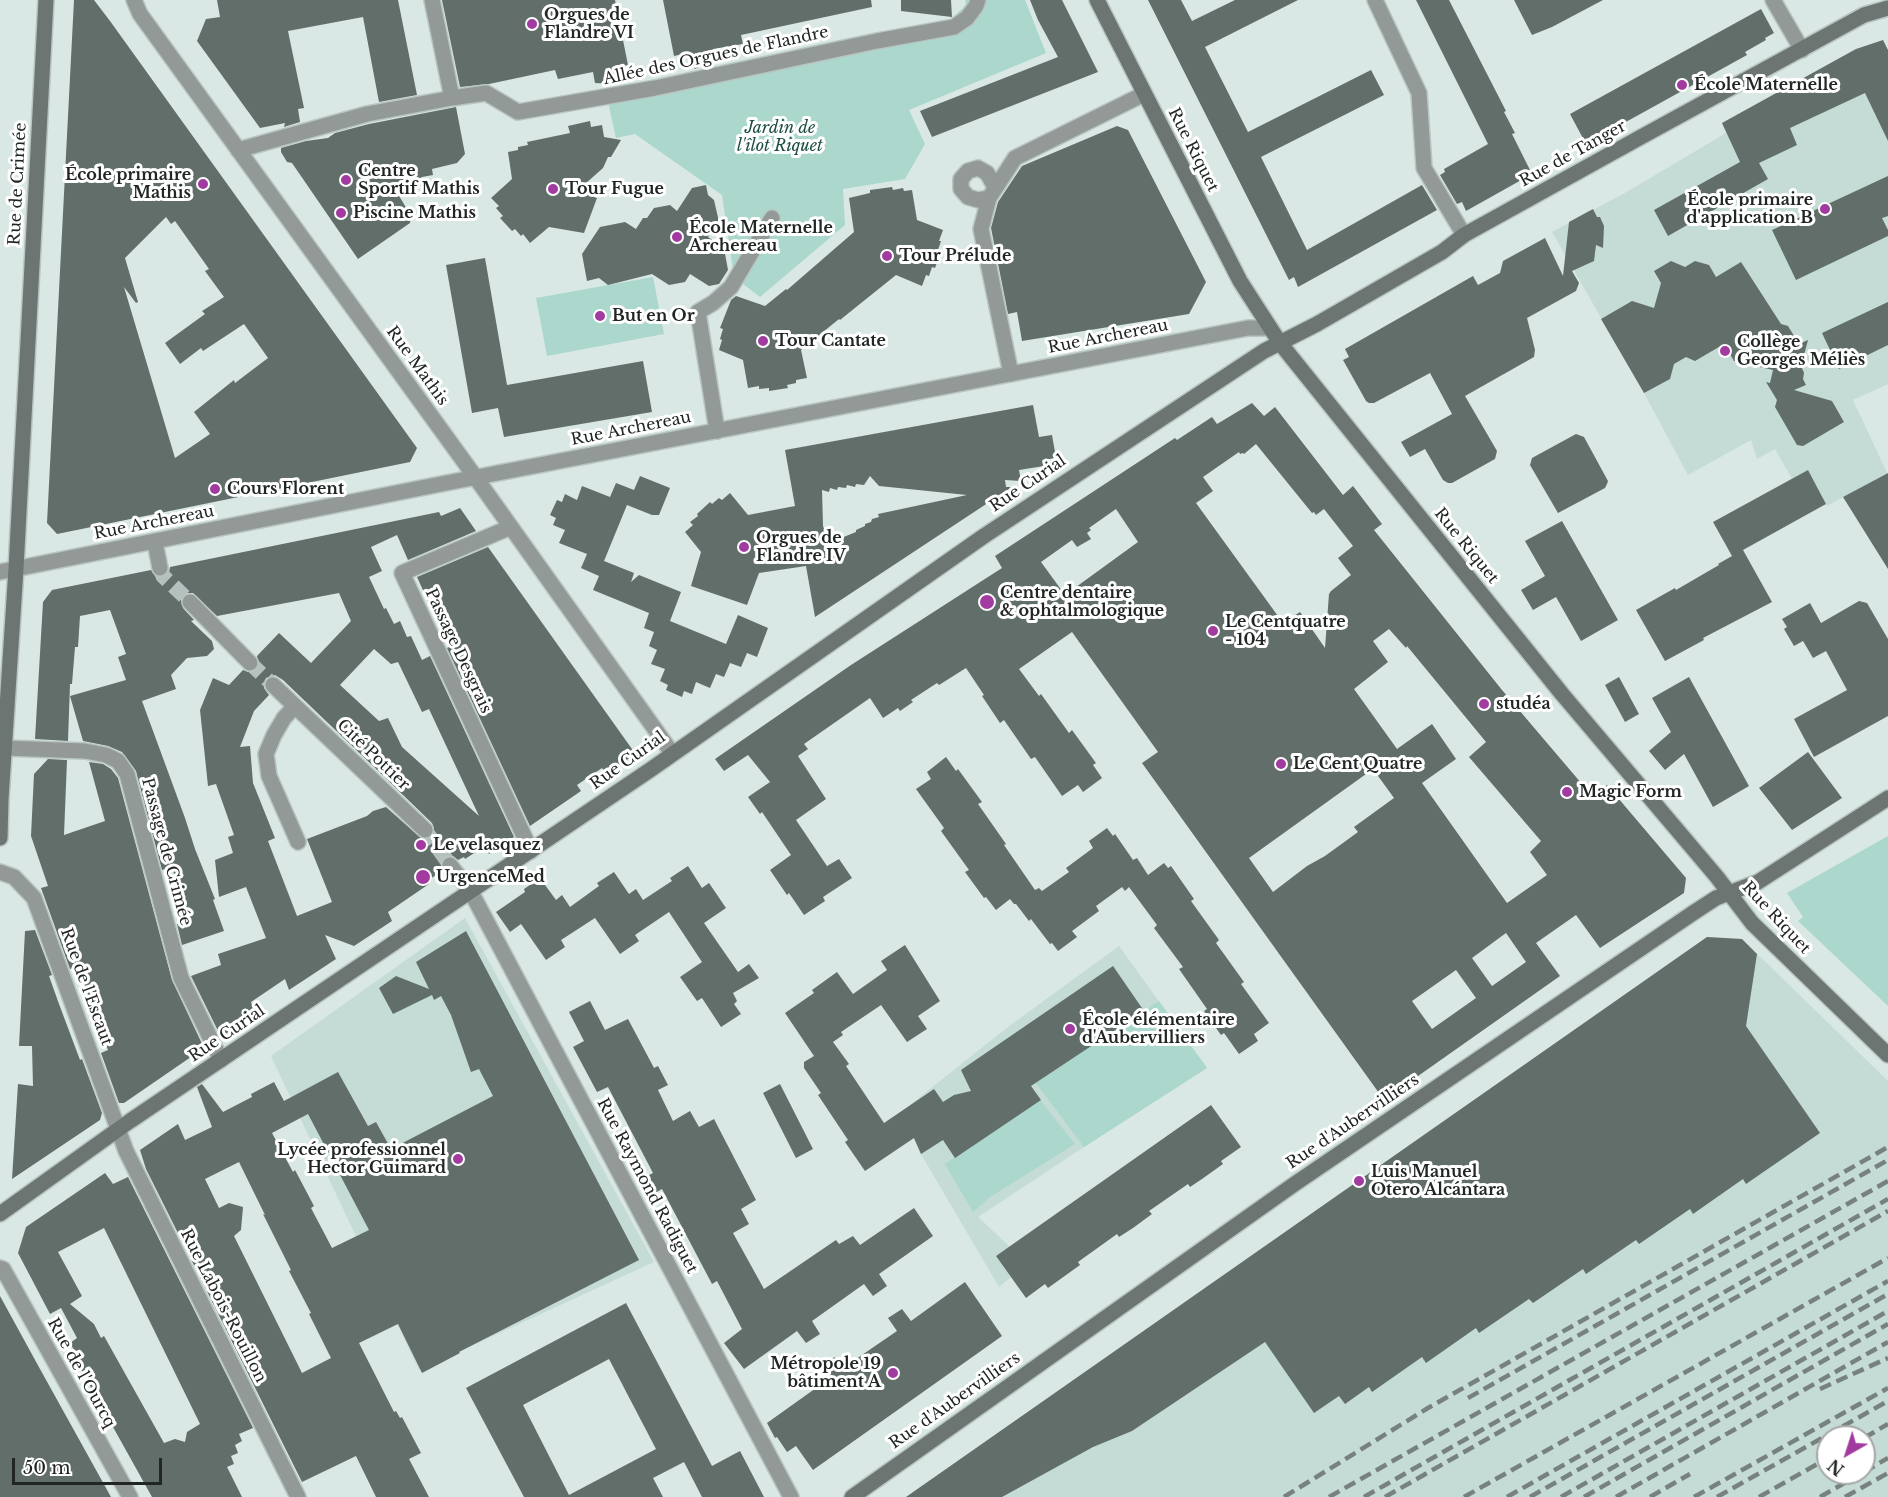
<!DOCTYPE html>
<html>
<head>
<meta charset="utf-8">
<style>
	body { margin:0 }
	#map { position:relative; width:1888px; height:1497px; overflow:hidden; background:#d9e8e4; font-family:"Libre Baskerville",serif }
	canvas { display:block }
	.north { position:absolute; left:1816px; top:1425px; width:60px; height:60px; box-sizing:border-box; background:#fff; border:2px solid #a6a8a8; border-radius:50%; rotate:219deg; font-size:16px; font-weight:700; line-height:24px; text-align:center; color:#212625 }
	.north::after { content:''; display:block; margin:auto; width:21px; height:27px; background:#a23b9f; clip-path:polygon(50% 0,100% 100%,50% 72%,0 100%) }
	.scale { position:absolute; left:12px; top:1458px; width:150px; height:27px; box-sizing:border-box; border:3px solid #212625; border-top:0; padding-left:8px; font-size:18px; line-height:21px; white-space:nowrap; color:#212625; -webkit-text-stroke:4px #fff; paint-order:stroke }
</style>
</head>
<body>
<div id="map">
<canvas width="1888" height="1497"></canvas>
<div class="north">N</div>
<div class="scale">50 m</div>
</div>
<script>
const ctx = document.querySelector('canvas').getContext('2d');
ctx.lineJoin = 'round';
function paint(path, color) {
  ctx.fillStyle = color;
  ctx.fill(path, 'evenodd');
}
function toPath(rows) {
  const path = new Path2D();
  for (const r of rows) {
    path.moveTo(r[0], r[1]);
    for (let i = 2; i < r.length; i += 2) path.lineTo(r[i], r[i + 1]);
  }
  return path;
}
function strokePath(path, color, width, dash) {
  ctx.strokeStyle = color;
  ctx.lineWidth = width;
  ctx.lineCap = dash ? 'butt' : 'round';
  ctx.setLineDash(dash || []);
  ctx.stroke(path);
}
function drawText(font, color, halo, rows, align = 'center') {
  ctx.font = font + ' "Libre Baskerville",serif';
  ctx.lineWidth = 6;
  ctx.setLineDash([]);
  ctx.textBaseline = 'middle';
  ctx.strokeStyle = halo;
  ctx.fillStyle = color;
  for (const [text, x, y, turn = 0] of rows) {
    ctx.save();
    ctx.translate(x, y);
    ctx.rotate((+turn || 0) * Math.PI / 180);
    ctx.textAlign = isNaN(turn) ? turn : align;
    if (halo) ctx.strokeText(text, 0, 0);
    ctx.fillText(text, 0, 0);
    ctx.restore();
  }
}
paint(toPath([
	[1856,49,1888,116,1888,384,1853,400,1887,473,1827,506,1808,470,1792,479,1775,449,1757,459,1751,440,1688,475,1644,393,1552,232,1625,193,1726,133,1722,123],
	[465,918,654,1262,419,1370,271,1056],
	[1707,937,1742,939,1888,1081,1888,1497,906,1497],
	[1828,1437,1864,1437,1864,1473,1828,1473],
	[1119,946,1207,1068,1084,1147,978,1217,1010,1247,996,1256,1011,1277,999,1287,921,1154,901,1112,1008,1027]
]), '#c4dbd6');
paint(toPath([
	[965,0,1025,0,1046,53,909,110,925,144,905,179,843,189,845,225,760,297,734,277,722,195,635,134,616,138,608,102,594,93,950,20,966,5],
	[653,277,664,334,547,356,536,298],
	[1888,836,1888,1006,1798,921,1803,917,1787,893],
	[1159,1001,1207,1068,1084,1147,1036,1083],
	[1040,1100,1075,1144,990,1197,973,1212,945,1164]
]), '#abd7cc');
paint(toPath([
	[74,0,94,0,110,21,417,448,410,462,57,534,47,523],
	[166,217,171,224,175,221,209,269,205,271,224,297,202,311,205,314,165,343,180,364,201,348,203,351,244,324,268,358,235,383,234,380,194,412,210,434,175,458,124,287,136,303,138,302,125,258],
	[217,0,398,0,417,95,379,102,363,17,288,31,304,108,298,109,300,122,284,127,285,123,260,128,197,41,206,19,220,17],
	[442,0,615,0,628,65,616,68,615,84,595,83,593,72,558,79,555,70,489,84,460,87],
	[663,0,871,0,872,7,741,35,743,44,713,49,715,60,695,69,687,53,674,56],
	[901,0,951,0,952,17,901,11],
	[1030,0,1062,0,1098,72,932,137,920,111,1058,57,1038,20],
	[1148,0,1181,0,1192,21,1235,0,1298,0,1205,47,1248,132,1371,70,1384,95,1261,157,1307,250,1422,185,1437,210,1298,287,1294,277,1289,280],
	[1416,0,1449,0,1506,111,1504,112,1515,133,1512,134,1532,174,1466,211,1462,202,1457,204,1440,175,1445,172,1444,169,1488,144],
	[1514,0,1603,0,1552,27,1532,35],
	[1761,9,1774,33,1765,38,1766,40,1745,52,1747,55,1586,144,1570,114],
	[1883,40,1888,50,1888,141,1865,93,1790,128,1797,145,1759,163,1768,179,1668,236,1654,210,1740,162,1722,123,1856,49],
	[456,107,465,154,457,163,432,169,433,175,422,177,398,194,411,216,410,223,358,259,292,163,287,162,281,152,281,148,306,141,328,138,335,133,369,124],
	[590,121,591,127,602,125,604,137,621,140,611,157,608,157,603,168,585,184,597,188,594,197,597,198,584,233,549,227,530,243,523,234,521,236,515,229,512,231,500,218,503,216,496,208,499,206,491,198,512,179,508,152,518,150,518,147,528,145,527,142,570,133,568,126],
	[1117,126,1128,130,1206,282,1189,314,1022,341,1017,312,1008,314,991,228,998,202,1022,166],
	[1888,176,1888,216,1882,218,1888,230,1888,236,1796,280,1772,230],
	[706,185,708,195,714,200,719,222,708,237,724,248,728,270,719,284,709,286,690,274,685,282,669,285,652,274,608,285,599,278,587,281,582,254,600,227,625,222,636,229,643,218,647,218,654,208,670,205,677,211,692,188],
	[892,187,893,190,903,188,904,191,912,190,917,220,943,230,939,241,941,241,938,250,941,251,935,268,932,267,929,276,926,275,922,286,896,275,840,320,839,319,801,350,807,378,796,380,796,383,787,385,788,388,769,391,769,388,759,389,759,386,748,388,743,360,719,350,722,340,720,339,723,329,720,328,731,300,736,296,765,306,786,289,787,290,854,232,849,198,870,193,870,190],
	[1593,209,1597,217,1600,217,1604,226,1603,248,1596,245,1594,261,1572,271,1579,283,1576,291,1527,318,1535,350,1534,357,1465,396,1497,451,1495,459,1452,483,1448,483,1443,480,1425,449,1410,457,1401,442,1452,414,1430,373,1374,403,1369,403,1366,401,1343,360,1349,357,1345,349,1473,276,1478,285,1500,273,1503,261,1545,238,1563,276,1569,222],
	[485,258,507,385,643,361,652,412,504,437,498,408,472,413,446,265],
	[1671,261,1685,267,1695,261,1709,265,1716,277,1741,262,1781,324,1788,326,1799,344,1808,340,1801,366,1804,373,1803,379,1806,385,1794,390,1832,401,1844,422,1803,446,1797,445,1775,407,1777,400,1766,382,1770,383,1773,370,1734,361,1724,344,1695,361,1686,357,1674,364,1670,379,1644,393,1601,319,1632,301,1654,308,1661,283,1654,271],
	[1888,302,1888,345,1839,369,1822,333],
	[1252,403,1264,416,1275,407,1343,495,1353,486,1382,524,1374,530,1502,690,1593,797,1607,785,1686,878,1684,893,1600,948,1576,915,1536,943,1560,976,1384,1100,1142,763,1158,752,1072,632,1019,669,1039,696,1041,694,1069,733,1072,730,1096,763,1093,765,1102,778,1083,792,1078,785,1062,796,1035,757,1031,759,1004,720,1000,723,982,696,984,695,966,668,939,685,937,683,911,700,913,702,900,711,898,708,883,718,870,698,804,744,808,749,798,756,826,799,796,820,827,866,839,859,852,878,823,897,825,901,804,915,789,893,787,895,770,870,791,855,762,812,760,814,748,797,770,782,748,755,724,771,715,759,851,665,1002,568,995,556,1175,438,1177,440,1212,417,1217,424],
	[1256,444,1312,513,1314,512,1316,515,1324,509,1353,546,1338,558,1351,575,1331,591,1329,594,1325,648,1300,612,1283,623,1196,503,1213,491,1203,477,1239,452,1240,454,1243,453,1244,454],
	[1116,509,1138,542,1065,595,1041,562,1072,540,1077,547,1091,539,1087,533,1091,530,1089,528],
	[1389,629,1406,648,1407,646,1486,742,1469,757,1541,841,1530,852,1547,875,1507,903,1422,783,1456,759,1432,724,1397,749,1354,689,1388,662,1373,641],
	[1373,769,1394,798,1354,827,1358,832,1325,856,1307,866,1273,892,1249,858],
	[1506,933,1526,962,1492,986,1472,958],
	[1456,970,1476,998,1432,1029,1412,1001],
	[1033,405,1039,437,1052,435,1056,458,1042,460,1044,466,1019,470,1021,481,1005,480,1006,487,1012,487,815,617,806,566,759,573,747,605,691,586,701,552,685,532,693,525,690,522,698,516,697,514,710,502,712,504,719,498,722,500,730,493,748,515,795,506,785,450],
	[870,476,879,486,967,495,878,514,879,517,872,519,871,522,865,524,865,526,856,530,856,532,829,543,823,526,822,490,829,492,830,488,837,490,838,487,846,488,847,485,855,487,856,484,864,485],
	[1576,434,1584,437,1608,481,1607,484,1605,488,1558,513,1530,465,1532,458],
	[1808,470,1826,504,1743,550,1772,602,1703,638,1704,640,1665,661,1636,610,1675,588,1676,590,1719,565,1718,564,1732,556,1713,522],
	[1888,473,1888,569,1843,497],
	[640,476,670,488,659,515,652,515,627,505,604,561,634,573,631,582,639,575,681,592,670,621,726,644,738,615,768,628,757,657,747,653,741,667,730,663,724,677,716,674,710,688,696,682,692,694,684,691,682,697,666,690,668,685,660,681,665,669,651,664,657,650,649,646,654,632,644,628,649,613,593,590,599,576,581,568,587,554,559,543,565,530,553,525,556,518,550,515,557,500,562,502,565,494,577,500,582,486,610,497,616,483,634,490],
	[460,508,476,531,408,560,397,535,371,547,382,571,369,577,384,609,386,608,394,624,400,621,407,637,411,636,422,660,430,656,514,837,489,854,485,846,465,859,464,857,458,860,453,856,445,857,441,862,442,871,427,881,429,884,388,912,392,921,354,946,325,935,336,959,289,990,285,979,251,1002,255,1014,221,1037,191,976,221,965,218,954,266,938,246,887,219,897,215,860,233,853,228,837,234,835,216,784,208,786,200,710,213,678,229,685,243,670,248,672,256,670,259,665,257,656,279,633,311,663,351,621,339,593,217,616,193,593,187,593,181,599,183,608,194,620,191,621,212,641,214,649,207,656,187,658,171,675,176,689,142,701,185,818,195,849,215,899,213,900,224,931,182,945,177,924,188,920,172,867,162,870,136,771,122,752,108,746,83,741,70,696,126,680,118,657,126,654,110,610,80,616,78,647,75,647,72,684,70,684,68,741,35,739,43,602,52,590,151,570,156,577,162,577,169,572,170,567,439,512,441,516],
	[374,649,391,664,398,662,422,712,429,709,479,816,402,747,388,718,379,721,340,685],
	[275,675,283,680,374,767,432,823,434,828,432,837,422,839,386,807,373,811,367,816,307,839,332,902,297,916,268,841,275,838,253,783,250,746,240,747,254,711,269,695,264,688,264,682,266,678],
	[1562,521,1618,620,1581,641,1556,597,1533,610,1521,590,1545,576,1525,541],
	[488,547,632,749,631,757,606,774,602,768,577,785,581,791,530,826,447,648,449,647,417,577],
	[1859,601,1867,603,1888,639,1888,716,1814,757,1794,719,1847,690,1826,651,1813,658,1803,641,1794,646,1784,629,1787,627,1782,619,1810,603,1821,623],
	[1619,677,1639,714,1625,722,1605,685],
	[1689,677,1749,786,1713,807,1684,754,1665,770,1649,751,1671,732,1652,698],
	[1808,752,1842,798,1792,830,1759,788],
	[946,757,956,771,958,769,982,802,978,804,1006,844,1004,845,1035,890,1039,888,1042,891,1069,872,1066,868,1093,848,1089,841,1107,828,1113,836,1115,834,1133,860,1137,858,1148,875,1164,863,1168,868,1171,866,1194,899,1191,901,1219,940,1216,943,1244,982,1241,984,1269,1023,1254,1034,1258,1041,1239,1054,1224,1033,1221,1035,1204,1011,1207,1009,1179,969,1183,967,1154,928,1157,925,1129,887,1125,891,1122,887,1096,906,1099,911,1072,931,1077,937,1058,951,1052,943,1050,944,1031,919,1029,921,1016,904,1014,904,1010,899,996,910,986,897,984,898,965,872,969,870,941,831,944,828,916,789,931,779,927,772],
	[48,759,67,760,64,835,105,821,89,762,103,764,111,769,118,778,172,980,204,1048,124,1103,119,1103,101,1053,108,1050,78,966,70,969,41,888,48,886,31,836,34,774],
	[688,866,702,888,709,883,726,908,704,923,738,972,749,964,759,978,733,993,737,1001,734,1004,741,1014,721,1027,702,998,697,1001,680,977,702,962,669,912,635,935,639,941,620,954,595,918,561,940,565,947,546,960,521,924,510,932,496,912,525,892,524,889,540,878,556,900,562,895,570,907,599,886,597,883,614,872,629,894,636,889,643,900,672,881,670,878],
	[35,930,52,975,49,976,59,1004,80,1060,82,1059,102,1113,100,1120,12,1179,18,1084,33,1086,32,1046,19,1046,25,931],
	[466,931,639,1260,459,1352,460,1353,422,1373,398,1324,359,1343,394,1412,396,1411,400,1418,402,1417,421,1453,409,1459,429,1497,376,1497,356,1456,302,1482,146,1169,140,1150,178,1124,185,1140,212,1127,197,1087,202,1084,223,1112,252,1097,251,1094,274,1082,284,1101,338,1072,368,1126,376,1122,391,1149,493,1096,479,1069,471,1072,451,1015,441,996,434,1000,432,995,393,1014,379,988,396,976,429,989,416,962],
	[308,1114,369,1230,332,1248,311,1208,314,1206,295,1170,293,1172,272,1133],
	[239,1162,265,1215,263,1214,291,1270,289,1271,311,1313,309,1314,331,1358,302,1373,234,1236,241,1230,243,1207,229,1203,219,1208,205,1179],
	[1707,937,1742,939,1757,954,1746,1026,1820,1133,1746,1184,1743,1179,1693,1214,1690,1209,1639,1244,1636,1240,1586,1274,1583,1269,1533,1303,1529,1299,1479,1333,1476,1328,1426,1363,1422,1357,1372,1392,1369,1387,1345,1404,1339,1396,1314,1413,1265,1342,1132,1431,1093,1447,1002,1497,906,1497],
	[905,945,940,1001,918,1016,927,1029,907,1042,881,1005,841,1032,843,1035,833,1042,849,1064,846,1066,884,1123,934,1089,943,1102,954,1095,971,1091,961,1070,1113,966,1144,1011,1031,1086,1041,1100,955,1158,943,1140,921,1154,914,1138,865,1171,845,1142,848,1140,818,1095,821,1093,804,1068,804,1062,814,1056,785,1013,814,993,812,990,837,972,853,994,887,970,881,961],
	[590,1001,605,1030,628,1019,654,1068,658,1066,668,1085,658,1090,673,1121,690,1111,699,1127,714,1119,756,1200,741,1209,749,1224,733,1233,764,1289,836,1240,839,1244,853,1236,860,1245,914,1208,933,1236,879,1274,887,1286,873,1296,864,1284,812,1321,820,1334,806,1343,797,1331,744,1369,724,1343,742,1329,717,1281,712,1284,662,1189,655,1193,647,1176,653,1173,608,1087,597,1092,573,1047,584,1041,569,1012],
	[780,1084,813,1149,796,1158,763,1093],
	[1211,1105,1241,1147,1221,1161,1223,1164,1202,1179,1190,1187,1188,1184,1149,1211,1152,1214,1133,1228,1119,1237,1117,1234,1078,1262,1080,1265,1048,1288,1045,1284,1026,1298,996,1256],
	[105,1173,113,1184,128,1177,253,1428,239,1434,242,1441,235,1445,238,1453,231,1456,234,1464,227,1467,242,1497,152,1497,74,1357,77,1355,70,1343,77,1338,61,1308,50,1314,18,1253,26,1227],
	[104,1228,200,1424,187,1432,185,1442,175,1439,164,1443,104,1336,101,1338,94,1324,70,1304,82,1296,58,1252],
	[965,1282,1002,1336,813,1470,796,1446,787,1452,777,1437,775,1438,767,1423,830,1378,821,1366,835,1357,843,1368,897,1331,888,1318,902,1309,911,1321],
	[0,1296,40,1369,111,1497,0,1497],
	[626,1303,712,1466,740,1451,764,1497,702,1497,684,1462,653,1478,663,1497,524,1497,466,1388],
	[609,1359,656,1449,569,1495,523,1405]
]), '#616e6a');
strokePath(toPath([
	[160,568,163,576,190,602],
	[250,663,273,685],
	[425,830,450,865]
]), '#b4c1be', 15, [15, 8]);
const street = toPath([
	[134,0,140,14,476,478,672,753],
	[432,0,452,98,486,93,518,112,655,88,877,41,954,27,967,18,976,6,978,0],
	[1375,0,1419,93,1424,168,1464,235],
	[1773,0,1802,50],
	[238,150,367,114,452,98],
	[989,198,978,200,968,197,961,189,961,179,968,171,978,168,987,173,995,187],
	[1011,374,981,229,989,198,1015,158,1144,94],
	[717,431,698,312,713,303,731,287,772,218],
	[511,527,402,573,531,851],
	[155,542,160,568],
	[0,572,441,484,1248,328,1270,328],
	[190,602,250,663],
	[273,685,295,706,284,718,274,735,266,754,269,776,298,842],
	[295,706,425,830],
	[4,748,85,751,106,755,118,761,127,774,181,978,221,1060],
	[450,865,471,892,791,1497],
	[0,872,14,877,34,898,126,1151,298,1497],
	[0,1268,3,1269,130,1497]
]);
const secondary = toPath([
	[1097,0,1240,281,1280,343,1562,694,1717,877,1752,923,1888,1055],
	[0,838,1,799,16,569,46,0],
	[0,1214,130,1121,650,770,984,536,1264,351,1317,324,1442,252,1464,235,1641,137,1864,15,1888,8],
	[852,1497,1296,1183,1693,913,1716,898,1758,882,1888,798]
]);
strokePath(street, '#b8c5c2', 18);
strokePath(secondary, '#b8c5c2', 18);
strokePath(street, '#939997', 15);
strokePath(secondary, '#6c7572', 15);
strokePath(toPath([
	[1820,1389,1888,1358],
	[1468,1398,1888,1160],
	[1864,1438,1888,1424],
	[1864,1472,1888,1458],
	[1284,1497,1428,1408,1888,1147],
	[1329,1497,1888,1181],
	[1364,1497,1888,1199],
	[1385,1497,1888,1211],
	[1464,1497,1888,1258],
	[1507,1497,1888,1281],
	[1530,1497,1888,1294],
	[1561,1497,1888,1311],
	[1584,1497,1888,1324],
	[1616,1497,1888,1342],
	[1650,1497,1690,1474],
	[1694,1497,1888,1388],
	[1717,1497,1888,1401],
	[1759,1497,1828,1458],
	[1820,1497,1862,1473],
	[1845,1497,1888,1473]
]), '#77817e', 4.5, [12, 6]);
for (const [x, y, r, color] of [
	[532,24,6,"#a23b9f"],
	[1682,85,6,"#a23b9f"],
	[346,180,6,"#a23b9f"],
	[203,184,6,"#a23b9f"],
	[553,189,6,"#a23b9f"],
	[1825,209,6,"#a23b9f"],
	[341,213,6,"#a23b9f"],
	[677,237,6,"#a23b9f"],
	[887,256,6,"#a23b9f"],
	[600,316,6,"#a23b9f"],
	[763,341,6,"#a23b9f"],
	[1725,351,6,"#a23b9f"],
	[215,489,6,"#a23b9f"],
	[744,547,6,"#a23b9f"],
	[987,602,8,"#a23b9f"],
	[1213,631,6,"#a23b9f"],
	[1484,704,6,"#a23b9f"],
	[1281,764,6,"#a23b9f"],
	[1567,792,6,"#a23b9f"],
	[421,845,6,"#a23b9f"],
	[423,877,8,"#a23b9f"],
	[1070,1029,6,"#a23b9f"],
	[458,1159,6,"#a23b9f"],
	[1359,1181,6,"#a23b9f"],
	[893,1373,6,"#a23b9f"]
]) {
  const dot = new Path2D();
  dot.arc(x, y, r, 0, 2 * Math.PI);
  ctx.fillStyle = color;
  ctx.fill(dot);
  strokePath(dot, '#fff', 2);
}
drawText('bold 16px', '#212625', '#fff', [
	["Orgues de",544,15],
	["Flandre VI",544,33],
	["École Maternelle",1694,85],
	["Centre",358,171],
	["Sportif Mathis",358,189],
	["École primaire",191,175,"right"],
	["Mathis",191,193,"right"],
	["Tour Fugue",565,189],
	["École primaire",1813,200,"right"],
	["d'application B",1813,218,"right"],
	["Piscine Mathis",353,213],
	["École Maternelle",689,228],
	["Archereau",689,246],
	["Tour Prélude",899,256],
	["But en Or",612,316],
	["Tour Cantate",775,341],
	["Collège",1737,342],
	["Georges Méliès",1737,360],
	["Cours Florent",227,489],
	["Orgues de",756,538],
	["Flandre IV",756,556],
	["Centre dentaire",1000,593],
	["& ophtalmologique",1000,611],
	["Le Centquatre",1225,622],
	["- 104",1225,640],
	["studéa",1496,704],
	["Le Cent Quatre",1293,764],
	["Magic Form",1579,792],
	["Le velasquez",433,845],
	["UrgenceMed",436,877],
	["École élémentaire",1082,1020],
	["d'Aubervilliers",1082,1038],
	["Lycée professionnel",446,1150,"right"],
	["Hector Guimard",446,1168,"right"],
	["Luis Manuel",1371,1172],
	["Otero Alcántara",1371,1190],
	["Métropole 19",881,1364,"right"],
	["bâtiment A",881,1382,"right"]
], 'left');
drawText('16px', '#212625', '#fff', [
	["Allée des Orgues de Flandre",716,56,-12],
	["Rue Riquet",1193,150,63],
	["Rue de Tanger",1573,154,-29],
	["Rue de Crimée",18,184,-87],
	["Rue Archereau",1108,337,-11],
	["Rue Mathis",417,366,54],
	["Rue Archereau",631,429,-11],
	["Rue Curial",1028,484,-34],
	["Rue Archereau",154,523,-11],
	["Rue Riquet",1466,546,51],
	["Passage Desgrais",458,651,65],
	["Cité Pottier",373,755,44],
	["Rue Curial",628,761,-35],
	["Passage de Crimée",166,852,75],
	["Rue Riquet",1776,918,47],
	["Rue de l'Escaut",86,987,70],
	["Rue Curial",227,1034,-34],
	["Rue d'Aubervilliers",1353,1122,-34],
	["Rue Raymond Radiguet",647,1186,62],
	["Rue Labois-Rouillon",223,1306,63],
	["Rue de l'Ourcq",81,1373,61],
	["Rue d'Aubervilliers",955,1401,-35]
]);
drawText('italic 16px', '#1c4c43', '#fff', [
	["Jardin de",780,128],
	["l'îlot Riquet",780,146]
]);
</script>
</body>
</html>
